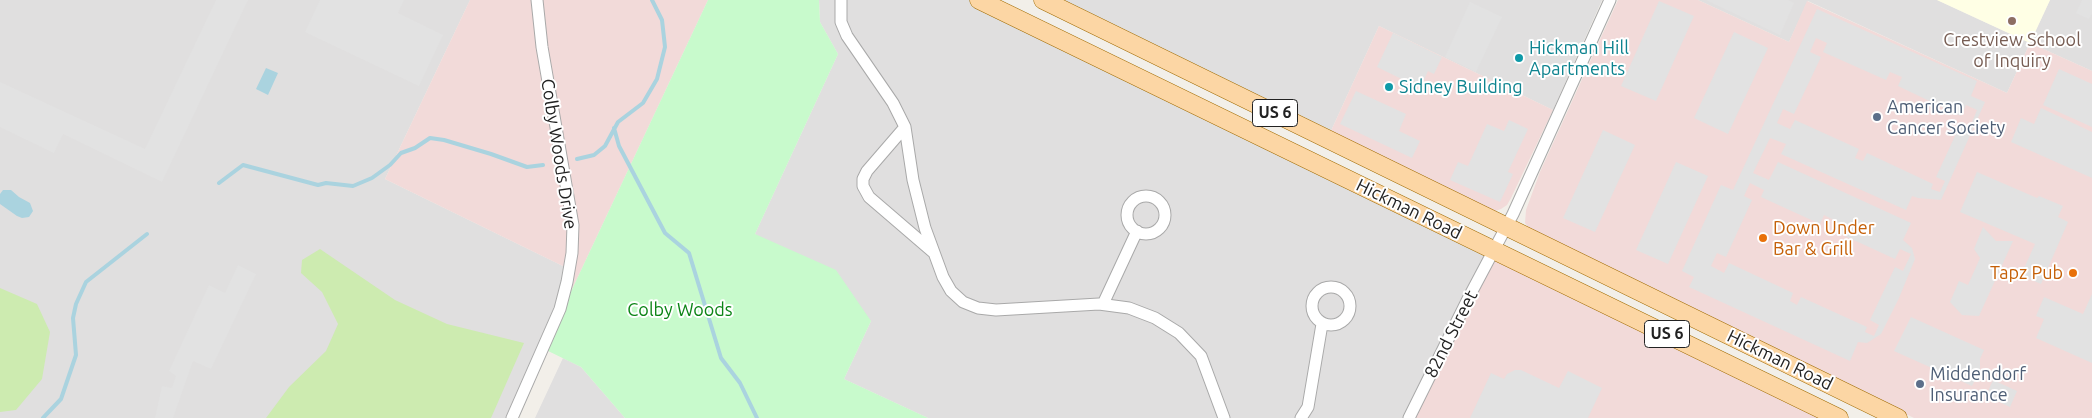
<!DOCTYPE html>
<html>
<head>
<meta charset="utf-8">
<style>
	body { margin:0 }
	canvas { display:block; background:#f2efe9 }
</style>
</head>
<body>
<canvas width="2092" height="418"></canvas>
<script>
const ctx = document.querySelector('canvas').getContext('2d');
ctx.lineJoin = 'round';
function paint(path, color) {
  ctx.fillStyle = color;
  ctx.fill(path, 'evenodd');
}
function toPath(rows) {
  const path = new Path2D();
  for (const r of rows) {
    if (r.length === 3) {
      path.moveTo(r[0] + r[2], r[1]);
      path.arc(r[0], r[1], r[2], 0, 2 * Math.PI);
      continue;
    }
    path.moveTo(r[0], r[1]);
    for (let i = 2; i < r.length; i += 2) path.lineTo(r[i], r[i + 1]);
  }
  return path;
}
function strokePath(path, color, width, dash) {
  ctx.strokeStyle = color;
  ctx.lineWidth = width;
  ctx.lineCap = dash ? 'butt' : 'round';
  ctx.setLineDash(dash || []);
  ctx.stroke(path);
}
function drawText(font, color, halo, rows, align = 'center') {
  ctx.font = font + ' Ubuntu,sans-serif';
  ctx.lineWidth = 4;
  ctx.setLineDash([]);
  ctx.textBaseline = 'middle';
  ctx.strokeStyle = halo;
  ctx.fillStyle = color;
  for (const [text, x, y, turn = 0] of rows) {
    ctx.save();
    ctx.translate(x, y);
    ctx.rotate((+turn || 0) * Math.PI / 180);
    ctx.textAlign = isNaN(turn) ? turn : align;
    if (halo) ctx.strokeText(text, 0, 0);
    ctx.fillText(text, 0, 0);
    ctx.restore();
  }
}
paint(toPath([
	[0,0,470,0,385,179,569,269,567,282,512,418,0,418],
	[819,0,979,0,1495,250,1409,418,928,418,844,379,871,321,755,234,838,54,820,22],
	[1058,0,1602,0,1553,110,1379,26,1330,133],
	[1698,0,1937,0,2030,43,2050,0,2092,0,2092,71,2030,43,2007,93,1808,1,1789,42],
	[563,358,581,367,625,418,535,418]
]), '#e0dfdf');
paint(toPath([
	[470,0,708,0,544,349,569,269,385,179],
	[1618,0,1698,0,1789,42,1807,1,2007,93,2030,43,2092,71,2092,418,1914,418,1532,232,1525,223,1526,210,1540,172],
	[1379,26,1553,110,1511,198,1507,205,1501,209,1495,211,1330,133],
	[1495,250,1839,418,1409,418]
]), '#f2dad9');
paint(toPath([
	[1937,0,2050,0,2030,43]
]), '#ffffe5');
paint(toPath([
	[320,249,395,300,447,324,524,343,491,418,266,418,289,387,326,351,338,324,322,292,301,273,302,260],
	[0,288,37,304,50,332,42,379,16,410,0,412]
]), '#cdebb0');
paint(toPath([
	[708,0,819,0,820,22,838,54,755,234,836,270,871,321,844,379,928,418,625,418,581,367,544,349]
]), '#c8facc');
paint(toPath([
	[216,0,248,0,162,182,63,134,54,153,0,127,0,82,145,149],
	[320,0,404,0,398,13,443,35,419,86,305,32],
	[1706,0,1788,0,1794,3,1780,35],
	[2082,0,2092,0,2092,14,2089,19,2076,13],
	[1659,1,1694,16,1656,101,1621,86],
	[1470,2,1502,17,1476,72,1445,57],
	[1817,9,1977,81,1971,96,1985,102,1941,200,1918,198,1912,196,1906,210,1781,154,1786,144,1770,138,1753,173,1769,180,1778,162,1911,223,1903,240,1912,248,1915,259,1899,298,1881,334,1867,343,1858,342,1850,361,1689,287,1694,277,1682,271,1721,185,1733,190],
	[1816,38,1827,43,1823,52,1886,80,1890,72,1902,77,1898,86,1961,116,1966,105,1977,110,1970,127,1961,123,1936,177,1945,181,1940,192,1931,189,1933,184,1867,153,1863,161,1855,158,1859,149,1795,120,1790,129,1777,123,1783,109,1794,114,1821,57,1810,52],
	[1750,183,1764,190,1761,197,1820,224,1824,215,1836,221,1832,230,1895,259,1900,249,1911,254,1903,271,1895,267,1870,320,1879,325,1874,336,1865,332,1867,327,1801,297,1797,305,1790,301,1793,293,1729,263,1724,273,1711,266,1717,253,1726,257,1752,200,1744,196],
	[1734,32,1768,48,1728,134,1694,118],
	[1393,33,1442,57,1434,74,1428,71,1420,88,1377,67],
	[2059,69,2092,84,2092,127,2043,105],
	[1356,91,1406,114,1399,131,1420,141,1412,158,1340,124],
	[2041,108,2092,132,2092,178,2011,142,2021,118,2034,124],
	[1509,120,1528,129,1508,172,1513,174,1500,202,1450,180,1458,162,1468,166,1487,124,1504,131],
	[1603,130,1635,145,1595,232,1563,218],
	[1676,162,1708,176,1668,264,1636,250],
	[1977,172,2037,198,2039,196,2063,206,2058,217,2068,222,2041,284,2021,275,2035,244,1960,212],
	[1983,227,1996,241,2013,241,1979,316,1962,315,1950,302,1959,281,1968,285,1980,258,1974,249],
	[238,265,256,274,211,369,193,361,173,418,155,418,162,386,172,388,176,376,169,371,209,285,225,293],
	[2092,294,2092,363,2036,338,2044,319,2036,316,2044,297,2083,314],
	[1911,317,1984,350,1980,359,1980,370,1972,386,1894,351],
	[1515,370,1521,370,1559,388,1568,371,1602,388,1588,418,1470,418,1491,373,1504,379,1507,374],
	[1993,380,2017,391,2010,407,1986,396]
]), '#e2e2e2');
paint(toPath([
	[266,68,278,73,268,95,256,89],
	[3,190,11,190,19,197,30,203,33,211,29,217,22,218,17,216,0,204,0,194]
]), '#aad3df');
strokePath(toPath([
	[614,128,619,146,665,233,689,253,721,358,740,383,757,418],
	[577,159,594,155,605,146,618,122,643,103,657,79,665,47,662,20,652,0],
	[219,183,243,165,318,185,326,183,353,186,372,178,390,165,401,153,415,148,430,138,444,140,491,154,527,167,543,165],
	[43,418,61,399,76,355,73,318,76,304,86,282,147,234]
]), '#aad3df', 4);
const minor = toPath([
	[841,0,841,22,847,36,893,103,905,127,913,180,925,228,943,277,951,291,963,302,978,308,996,310,1099,304,1129,308,1155,318,1179,333,1201,356,1224,418],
	[905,127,867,171,863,179,863,186,869,197,933,252],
	[1146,215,19],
	[1331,306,19],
	[1103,304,1137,231],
	[512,418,560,309,567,282,572,253,573,225,542,47,537,0],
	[1301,418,1308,407,1322,324],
	[1409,418,1470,295,1513,214,1610,0]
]);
const primary = toPath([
	[979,0,1839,418],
	[1043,0,1898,418]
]);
strokePath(minor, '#a9a9a9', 13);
strokePath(primary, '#a06b00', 19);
strokePath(minor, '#fff', 11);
strokePath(primary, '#fcd6a4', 18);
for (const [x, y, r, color] of [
	[2012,21,5,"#8d6e63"],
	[1519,58,5,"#0f9aa8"],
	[1389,87,5,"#0f9aa8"],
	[1877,117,5,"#5c6f8a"],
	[1763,238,5,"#e8710a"],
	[2073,273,5,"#e8710a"],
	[1920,384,5,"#5c6f8a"]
]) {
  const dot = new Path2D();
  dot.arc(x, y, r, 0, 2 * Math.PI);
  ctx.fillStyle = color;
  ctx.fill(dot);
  strokePath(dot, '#fff', 2);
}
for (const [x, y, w] of [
	[1275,113,45],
	[1667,334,45]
]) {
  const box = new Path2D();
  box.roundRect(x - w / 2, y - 13.5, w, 27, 4);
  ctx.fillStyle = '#fff';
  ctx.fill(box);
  strokePath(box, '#222', 1);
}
drawText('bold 16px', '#222', null, [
	["US 6",1275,113],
	["US 6",1667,334]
]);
drawText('18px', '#785e54', '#fff', [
	["Crestview School",2012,40],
	["of Inquiry",2012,61]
]);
drawText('18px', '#0d838f', '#fff', [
	["Hickman Hill",1529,48],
	["Apartments",1529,69],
	["Sidney Building",1399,87]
], 'left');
drawText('18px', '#4e5e75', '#fff', [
	["American",1887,107],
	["Cancer Society",1887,128],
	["Middendorf",1930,374],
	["Insurance",1930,395]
], 'left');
drawText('18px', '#222', '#fff', [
	["Colby Woods Drive",559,154,81],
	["Hickman Road",1409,209,26],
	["82nd Street",1451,334,-63],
	["Hickman Road",1780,360,26]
]);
drawText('18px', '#c56008', '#fff', [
	["Down Under",1773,228],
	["Bar & Grill",1773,249],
	["Tapz Pub",2063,273,"right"]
], 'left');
drawText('18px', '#0c8416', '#fff', [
	["Colby Woods",680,310]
]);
</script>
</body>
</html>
